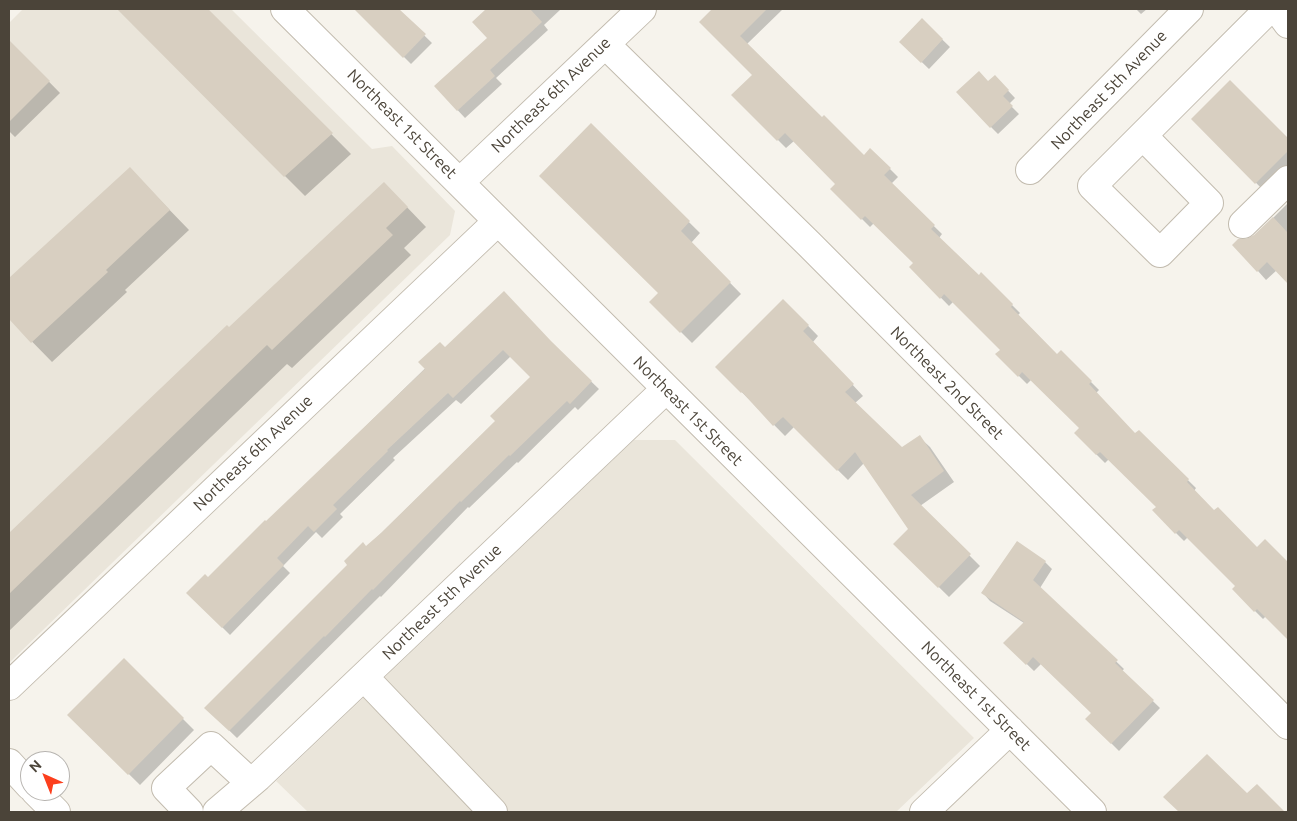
<!DOCTYPE html>
<html>
<head>
<meta charset="utf-8">
<style>
	body { margin:0 }
	#map { position:relative; width:1297px; height:821px; overflow:hidden; background:#f6f3ec; font-family:Ubuntu,sans-serif }
	canvas { display:block }
	.frame { position:absolute; inset:0; border:10px solid #4b4439; pointer-events:none }
	.north { position:absolute; left:20px; top:751px; width:50px; height:50px; box-sizing:border-box; background:#fff; border:1px solid #b7b4b0; border-radius:50%; rotate:316deg; font-size:14px; font-weight:700; line-height:20px; text-align:center; color:#4b4439 }
	.north::after { content:''; display:block; margin:auto; width:18px; height:22px; background:#fc3f1d; clip-path:polygon(50% 0,100% 100%,50% 72%,0 100%) }
</style>
</head>
<body>
<div id="map">
<canvas width="1297" height="821"></canvas>
<div class="frame"></div>
<div class="north">N</div>
</div>
<script>
const ctx = document.querySelector('canvas').getContext('2d');
ctx.lineJoin = 'round';
function paint(path, color) {
  ctx.fillStyle = color;
  ctx.fill(path, 'evenodd');
}
function toPath(rows) {
  const path = new Path2D();
  for (const r of rows) {
    path.moveTo(r[0], r[1]);
    for (let i = 2; i < r.length; i += 2) path.lineTo(r[i], r[i + 1]);
  }
  return path;
}
function strokePath(path, color, width, dash) {
  ctx.strokeStyle = color;
  ctx.lineWidth = width;
  ctx.lineCap = dash ? 'butt' : 'round';
  ctx.setLineDash(dash || []);
  ctx.stroke(path);
}
function drawText(font, color, halo, rows, align = 'center') {
  ctx.font = font + ' Ubuntu,sans-serif';
  ctx.lineWidth = 4;
  ctx.setLineDash([]);
  ctx.textBaseline = 'middle';
  ctx.strokeStyle = halo;
  ctx.fillStyle = color;
  for (const [text, x, y, turn = 0] of rows) {
    ctx.save();
    ctx.translate(x, y);
    ctx.rotate((+turn || 0) * Math.PI / 180);
    ctx.textAlign = isNaN(turn) ? turn : align;
    if (halo) ctx.strokeText(text, 0, 0);
    ctx.fillText(text, 0, 0);
    ctx.restore();
  }
}
paint(toPath([
	[23,9,231,9,372,149,392,146,455,211,450,235,9,663,9,23],
	[634,440,675,440,974,738,896,812,308,812,276,781]
]), '#eae5da');
paint(toPath([
	[118,9,207,9,351,154,305,196],
	[356,9,397,9,432,43,411,64],
	[488,9,561,9,544,25,548,30,496,78,502,84,465,118,436,87,489,38,474,22],
	[714,9,783,9,747,44,822,119,864,156,870,150,890,169,898,177,891,184,942,234,939,238,979,277,1012,305,1020,313,1018,315,1057,355,1061,352,1099,390,1096,393,1135,435,1139,432,1196,488,1194,491,1215,512,1257,549,1265,540,1288,564,1281,572,1288,579,1288,638,1266,616,1263,619,1255,611,1237,586,1188,537,1184,541,1176,533,1158,507,1109,459,1105,463,1097,455,1076,433,1080,428,1031,380,1027,384,997,354,1001,350,953,302,949,306,911,267,914,263,874,223,870,227,832,189,837,184,794,141,786,148,733,95,753,75,701,22],
	[1136,9,1147,9,1141,14],
	[922,20,950,47,929,69,901,42],
	[9,41,60,93,15,137,9,131],
	[995,77,1015,98,1009,104,1019,114,998,134,991,127,988,83],
	[1230,82,1288,140,1288,176,1268,195,1193,119],
	[591,125,700,233,691,243,741,294,692,343,651,302,659,294],
	[130,169,189,230,125,290,127,292,52,362,9,318,9,280],
	[403,203,426,227,404,248,411,255,292,368,287,364,9,631,9,535,227,327,229,329],
	[1288,203,1288,282,1277,270,1266,280,1258,271,1247,240,1255,236],
	[783,300,818,336,813,342,863,396,855,403,902,449,919,437,930,447,954,482,920,506,980,566,949,597,895,544,910,529,864,463,848,480,794,427,785,436,717,367],
	[555,347,599,389,578,410,575,407,518,463,517,462,469,508,468,507,381,597,380,596,237,738,206,708,366,548,496,421,532,377,511,356,461,404,456,400,393,458,395,460,340,514,343,517,322,538,316,532,283,566,290,573,230,635,188,593,208,578,266,523,445,349],
	[1045,562,1052,569,1040,588,1124,669,1122,671,1160,708,1119,751,1087,719,1092,713,1041,664,1034,671,1005,643,1024,623,990,601,983,593],
	[124,660,194,730,140,785,69,715],
	[1257,786,1283,812,1181,812,1165,797,1247,795]
]), '#0003');
paint(toPath([
	[117,9,208,9,333,133,284,177],
	[354,9,399,9,426,34,403,58],
	[486,9,530,9,542,22,490,70,495,76,457,111,434,86,487,38,472,22],
	[712,9,767,9,740,36,822,117,824,115,864,155,870,148,891,168,884,175,935,225,931,229,979,275,981,272,1013,304,1011,307,1057,354,1061,350,1092,381,1089,384,1135,433,1139,430,1189,479,1187,482,1214,510,1218,507,1257,547,1265,539,1288,562,1288,640,1257,609,1254,612,1232,589,1235,586,1179,530,1175,534,1152,510,1156,507,1100,452,1096,455,1074,433,1079,428,1022,372,1018,377,995,354,1000,350,944,294,940,299,909,267,913,263,865,216,861,220,830,189,835,184,785,133,777,141,731,95,752,75,699,22],
	[922,18,943,39,921,63,899,42],
	[9,40,50,81,9,122],
	[979,71,988,81,995,75,1009,90,1003,96,1013,106,990,128,956,92],
	[1230,80,1288,138,1288,151,1255,184,1191,119],
	[591,123,690,221,681,231,731,282,680,333,649,302,658,293,539,176],
	[130,167,170,210,106,270,108,272,31,343,9,319,9,278],
	[384,182,408,207,386,228,393,235,272,350,267,345,9,594,9,533,227,325,229,327],
	[1273,217,1288,233,1288,284,1267,262,1257,272,1232,245,1238,239,1246,239,1254,235],
	[504,291,551,341,592,381,570,404,567,401,510,456,509,455,461,502,460,501,373,590,372,589,325,637,324,636,229,731,204,708,347,565,344,561,363,542,366,546,381,533,495,421,490,416,530,377,503,350,453,398,448,393,387,450,388,451,333,505,337,509,314,532,308,526,277,558,284,565,222,628,186,593,205,574,208,577,265,520,266,521,425,369,418,362,440,342,445,347],
	[783,299,809,325,803,331,854,384,845,392,902,447,920,435,944,471,911,495,971,554,938,588,893,544,908,529,855,452,837,471,783,417,773,426,742,392,741,393,715,367],
	[1017,541,1046,561,1033,580,1118,660,1115,663,1154,700,1111,744,1085,719,1091,713,1033,657,1026,665,1003,643,1024,622,981,593],
	[124,658,184,718,128,775,67,715],
	[1207,754,1247,793,1257,784,1285,812,1179,812,1163,797]
]), '#d8cfc1');
const minor = toPath([
	[285,9,1092,812],
	[1277,9,1288,24],
	[605,44,810,245,1288,725],
	[1143,136,1209,203,1160,253,1092,186,1269,9],
	[1030,170,1189,9],
	[460,182,642,9],
	[1243,224,1288,180],
	[364,677,493,812],
	[9,686,498,221],
	[9,763,30,786],
	[35,791,56,812],
	[189,812,166,788,211,746,251,783],
	[217,812,258,777,666,389],
	[924,812,1010,730]
]);
strokePath(minor, '#c2bbae', 30);
strokePath(minor, '#fff', 28);
drawText('16px', '#4b4439', '#fff', [
	["Northeast 5th Avenue",1109,90,-46],
	["Northeast 6th Avenue",551,95,-44],
	["Northeast 1st Street",402,124,45],
	["Northeast 2nd Street",947,383,45],
	["Northeast 1st Street",688,411,45],
	["Northeast 6th Avenue",253,453,-44],
	["Northeast 5th Avenue",442,602,-44],
	["Northeast 1st Street",976,696,45]
]);
</script>
</body>
</html>
